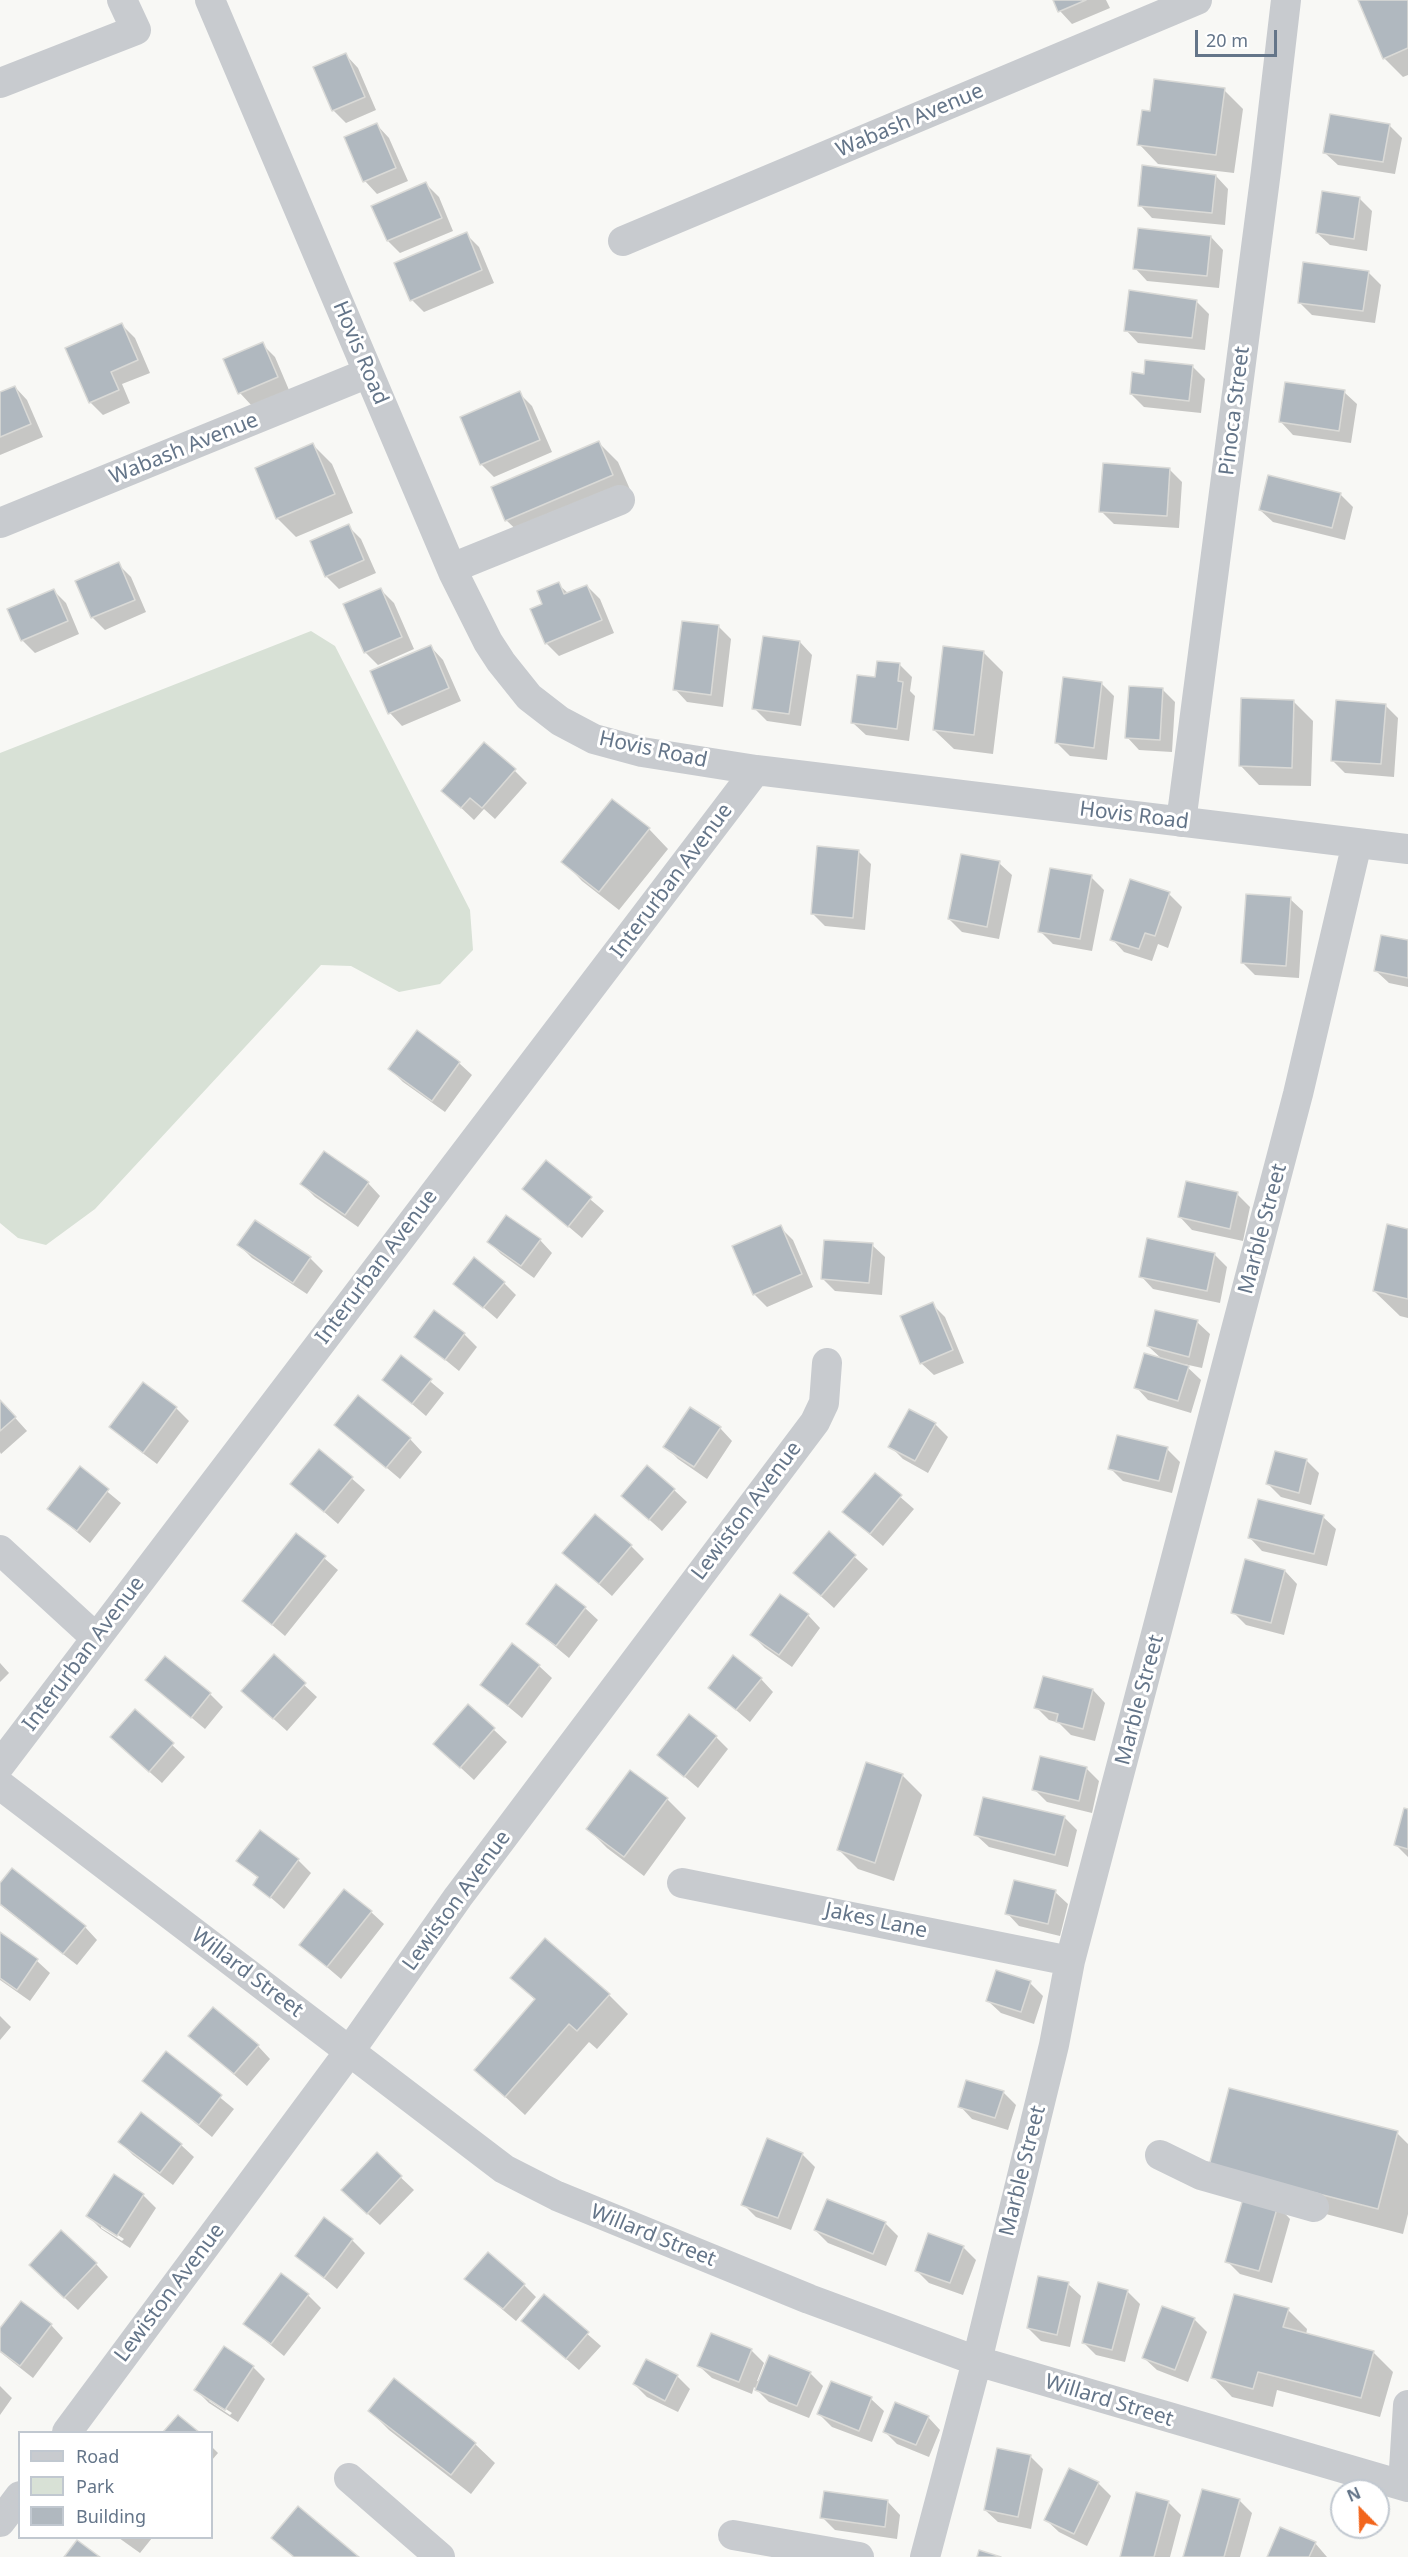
<!DOCTYPE html>
<html>
<head>
<meta charset="utf-8">
<style>
	body { margin:0 }
	#map { position:relative; width:1408px; height:2557px; overflow:hidden; background:#f8f8f5; font-family:"Noto Sans",sans-serif }
	canvas { display:block }
	.legend { position:absolute; left:18px; top:2431px; width:195px; height:108px; box-sizing:border-box; background:#fff; border:2px solid #c1c8d0; margin:0; padding:8px 10px; list-style:none; font-size:18px; color:#647589 }
	.legend li { display:flex; align-items:center; gap:12px; height:30px }
	.legend b { width:30px; border:2px solid #c1c8d0 }
	.north { position:absolute; left:1330px; top:2479px; width:60px; height:60px; box-sizing:border-box; background:#fff; border:2px solid #c1c8d0; border-radius:50%; rotate:337deg; font-size:16px; font-weight:700; line-height:24px; text-align:center; color:#647589 }
	.north::after { content:''; display:block; margin:auto; width:21px; height:27px; background:#f2651b; clip-path:polygon(50% 0,100% 100%,50% 72%,0 100%) }
	.scale { position:absolute; left:1195px; top:30px; width:82px; height:27px; box-sizing:border-box; border:3px solid #647589; border-top:0; padding-left:8px; font-size:18px; line-height:21px; white-space:nowrap; color:#647589; -webkit-text-stroke:4px #fff; paint-order:stroke }
</style>
</head>
<body>
<div id="map">
<canvas width="1408" height="2557"></canvas>
<ul class="legend">
<li><b style="height:8px;background:#c8cbcf"></b>Road</li>
<li><b style="height:16px;background:#d8e1d6"></b>Park</li>
<li><b style="height:16px;background:#b0b8bf"></b>Building</li>
</ul>
<div class="north">N</div>
<div class="scale">20 m</div>
</div>
<script>
const ctx = document.querySelector('canvas').getContext('2d');
ctx.lineJoin = 'round';
function paint(path, color) {
  ctx.fillStyle = color;
  ctx.fill(path, 'evenodd');
}
function toPath(rows) {
  const path = new Path2D();
  for (const r of rows) {
    path.moveTo(r[0], r[1]);
    for (let i = 2; i < r.length; i += 2) path.lineTo(r[i], r[i + 1]);
  }
  return path;
}
function strokePath(path, color, width, dash) {
  ctx.strokeStyle = color;
  ctx.lineWidth = width;
  ctx.lineCap = dash ? 'butt' : 'round';
  ctx.setLineDash(dash || []);
  ctx.stroke(path);
}
function drawText(font, color, halo, rows, align = 'center') {
  ctx.font = font + ' "Noto Sans",sans-serif';
  ctx.lineWidth = 6;
  ctx.setLineDash([]);
  ctx.textBaseline = 'middle';
  ctx.strokeStyle = halo;
  ctx.fillStyle = color;
  for (const [text, x, y, turn = 0] of rows) {
    ctx.save();
    ctx.translate(x, y);
    ctx.rotate((+turn || 0) * Math.PI / 180);
    ctx.textAlign = isNaN(turn) ? turn : align;
    if (halo) ctx.strokeText(text, 0, 0);
    ctx.fillText(text, 0, 0);
    ctx.restore();
  }
}
paint(toPath([
	[311,631,335,646,470,910,473,950,440,984,399,992,351,966,321,965,95,1209,46,1245,18,1238,0,1223,0,753]
]), '#d8e1d6');
paint(toPath([
	[1055,0,1106,0,1110,8,1072,24,1060,11],
	[1359,0,1408,0,1408,75,1403,77,1384,58],
	[346,55,358,68,376,110,346,123,333,110],
	[1224,90,1243,109,1234,173,1158,164,1139,144,1151,113],
	[377,125,389,138,408,181,377,194,365,181],
	[1389,125,1402,138,1395,174,1338,165,1325,153],
	[1216,176,1228,189,1225,225,1152,218,1140,205],
	[426,184,439,197,453,231,400,253,388,241],
	[1360,199,1372,211,1367,251,1330,245,1317,233],
	[466,234,479,247,494,283,424,312,412,300],
	[1211,237,1223,250,1219,288,1147,281,1135,268],
	[1368,272,1381,285,1375,323,1312,315,1299,302],
	[1196,301,1209,314,1205,350,1138,343,1126,330],
	[122,325,135,338,150,373,122,384,130,403,103,415,90,402],
	[262,344,275,357,289,390,252,406,240,393],
	[1192,366,1205,379,1201,413,1144,407,1131,394,1145,376],
	[15,387,27,400,43,437,0,455,0,394],
	[1344,392,1357,404,1351,443,1293,435,1281,422],
	[519,393,532,406,552,452,494,477,481,464],
	[599,443,618,462,632,494,526,539,506,520],
	[313,445,332,464,353,513,296,537,277,518],
	[1169,469,1182,482,1179,528,1114,524,1101,511],
	[1340,494,1353,507,1345,540,1273,522,1260,510],
	[348,526,361,539,376,573,339,589,326,576],
	[118,564,131,577,146,612,105,630,92,617],
	[558,584,569,594,587,586,600,599,614,633,559,656,546,643,544,604],
	[381,590,394,603,414,649,378,665,365,652],
	[54,591,66,603,79,634,35,653,22,640,9,609],
	[718,626,731,639,723,707,687,702,675,689],
	[800,642,812,655,801,726,767,721,754,708],
	[431,647,443,660,461,701,402,726,390,713],
	[984,653,1003,672,993,754,954,749,934,730],
	[899,664,912,677,910,691,915,696,909,741,866,735,853,723,876,679],
	[1101,683,1114,696,1107,760,1070,756,1057,743],
	[1162,689,1175,702,1172,752,1139,750,1127,737],
	[1294,702,1313,721,1311,786,1259,785,1240,765],
	[1385,705,1398,718,1394,777,1345,773,1332,760],
	[515,771,527,783,495,819,484,809,474,820,456,803],
	[649,829,668,849,619,910,582,881,563,861],
	[858,851,871,864,865,930,825,926,812,913],
	[999,863,1012,875,999,939,962,932,949,919],
	[1091,877,1104,890,1092,951,1053,944,1040,931],
	[1169,894,1182,907,1168,948,1158,944,1152,961,1124,952,1112,939],
	[1290,899,1303,911,1299,978,1255,975,1242,962],
	[1408,942,1408,987,1389,983,1376,971],
	[459,1063,472,1075,445,1112,403,1082,390,1069],
	[546,1162,604,1211,582,1238,524,1189],
	[368,1183,380,1196,358,1227,315,1197,302,1184],
	[1237,1194,1250,1207,1243,1241,1192,1230,1180,1217],
	[780,1227,793,1240,813,1287,767,1307,754,1294],
	[1408,1230,1408,1318,1400,1316,1374,1291],
	[540,1240,552,1253,534,1278,501,1254,488,1241],
	[239,1245,310,1258,323,1271,307,1294,252,1258],
	[872,1245,885,1257,882,1295,835,1291,822,1278],
	[1215,1255,1227,1267,1220,1303,1153,1289,1141,1276],
	[455,1283,504,1283,516,1295,497,1319],
	[932,1304,945,1317,964,1363,934,1375,921,1363],
	[434,1312,464,1334,477,1347,459,1371,416,1336],
	[1197,1322,1210,1334,1202,1368,1184,1364,1201,1380,1191,1413,1148,1400,1136,1387,1163,1360,1148,1346],
	[401,1357,444,1393,426,1416,384,1380],
	[143,1384,176,1408,189,1421,157,1464,124,1439,111,1427],
	[0,1401,27,1431,1,1454,0,1452],
	[935,1424,948,1437,928,1473,903,1459,890,1446],
	[336,1425,410,1439,422,1452,400,1479],
	[720,1428,732,1441,707,1479,678,1459,665,1446],
	[1167,1449,1180,1462,1172,1493,1123,1481,1110,1468],
	[320,1451,365,1490,338,1524,292,1484],
	[1276,1453,1307,1461,1319,1473,1311,1505,1281,1497,1268,1484],
	[80,1469,121,1503,90,1543,49,1509],
	[875,1475,914,1509,883,1546,844,1512],
	[674,1490,687,1502,662,1531,623,1496],
	[1323,1517,1336,1529,1327,1566,1262,1551,1250,1538],
	[829,1534,868,1569,834,1608,795,1573],
	[297,1535,338,1570,285,1636,244,1601],
	[631,1546,644,1559,612,1596,564,1553],
	[1285,1571,1297,1584,1284,1635,1246,1625,1233,1612],
	[585,1608,598,1620,569,1658,528,1624],
	[808,1615,820,1628,792,1667,765,1648,752,1635],
	[274,1657,317,1697,287,1731,256,1703],
	[0,1663,9,1673,0,1682],
	[539,1666,552,1678,522,1718,482,1685],
	[761,1679,773,1692,750,1722,710,1688],
	[147,1680,210,1694,223,1707,205,1729],
	[1093,1690,1105,1703,1095,1741,1071,1735,1059,1723,1049,1720,1036,1707],
	[468,1706,507,1742,474,1780,435,1744],
	[135,1711,185,1757,162,1783,125,1750],
	[716,1737,728,1749,698,1788,659,1755],
	[867,1764,903,1776,922,1795,894,1881,858,1869,839,1850],
	[1086,1768,1099,1781,1092,1813,1047,1802,1034,1789],
	[667,1799,686,1818,644,1876,607,1848,588,1829],
	[1408,1810,1408,1857,1396,1845],
	[1064,1817,1077,1830,1068,1867,989,1847,976,1835],
	[260,1832,298,1860,311,1873,284,1909,255,1884,259,1879,238,1861],
	[0,1885,85,1927,97,1940,77,1965,0,1905],
	[1055,1892,1068,1904,1060,1936,1019,1926,1007,1913],
	[371,1912,384,1924,341,1979,301,1945],
	[0,1934,37,1961,50,1973,30,2001,0,1980],
	[512,1978,609,1995,628,2014,597,2049,589,2042,525,2115,476,2070,536,2001],
	[1030,1983,1043,1996,1034,2024,1001,2013,988,2001],
	[0,2016,11,2027,0,2040],
	[190,2036,258,2046,270,2059,247,2086],
	[166,2053,234,2109,212,2137,144,2081],
	[1003,2092,1016,2105,1008,2130,972,2119,960,2106],
	[1397,2133,1408,2144,1408,2214,1403,2234,1237,2191],
	[120,2142,181,2145,194,2157,173,2185,133,2155],
	[802,2154,815,2167,791,2230,756,2217,743,2204],
	[377,2155,414,2190,380,2225,356,2203],
	[143,2195,156,2208,130,2248,101,2229,88,2216],
	[101,2224,124,2239,122,2241,101,2228],
	[1278,2206,1290,2219,1272,2283,1240,2274,1227,2261],
	[885,2223,898,2236,886,2266,828,2243,815,2230],
	[352,2240,365,2253,337,2289,297,2256],
	[963,2247,976,2260,963,2295,929,2283,917,2271],
	[96,2264,108,2277,78,2310,43,2278],
	[466,2279,524,2285,536,2297,516,2321],
	[1068,2284,1081,2296,1070,2347,1041,2341,1028,2328],
	[1127,2291,1140,2304,1125,2362,1096,2355,1083,2342],
	[308,2295,321,2308,284,2356,245,2324],
	[544,2296,601,2346,579,2370,536,2333],
	[1288,2310,1307,2329,1306,2335,1373,2352,1393,2372,1380,2417,1277,2390,1273,2407,1232,2397,1213,2377],
	[1194,2319,1207,2332,1188,2382,1157,2370,1144,2358],
	[51,2325,63,2338,33,2378,0,2352,0,2331],
	[751,2350,764,2363,757,2381,810,2373,823,2386,809,2418,769,2402,754,2387,752,2394,712,2378,699,2366],
	[253,2367,265,2379,238,2422,209,2403,196,2390],
	[209,2398,232,2413,230,2415,209,2401],
	[677,2376,690,2389,678,2412,647,2397,634,2384],
	[832,2383,871,2399,884,2411,872,2442,832,2427,819,2414],
	[0,2386,12,2398,0,2415],
	[370,2411,475,2444,495,2463,471,2494,389,2430],
	[928,2417,940,2430,929,2457,897,2444,884,2431],
	[212,2447,218,2453,212,2460],
	[1030,2456,1043,2469,1031,2529,998,2522,985,2510],
	[1098,2483,1111,2496,1087,2546,1059,2532,1046,2520],
	[1203,2491,1240,2501,1252,2513,1240,2557,1184,2557],
	[888,2502,900,2515,897,2539,835,2530,822,2517],
	[1168,2502,1181,2515,1170,2557,1121,2557],
	[119,2538,152,2538,140,2553],
	[1315,2543,1327,2557,1269,2557]
]), '#0003');
const building = toPath([
	[1053,0,1086,0,1058,12,1053,0],
	[1358,0,1408,0,1408,48,1383,59,1358,0],
	[346,53,365,97,332,111,313,67,346,53],
	[1154,79,1225,88,1216,155,1137,145,1142,110,1150,111,1154,79],
	[1330,114,1390,124,1383,162,1323,153,1330,114],
	[377,123,396,168,363,182,344,137,377,123],
	[1142,165,1216,175,1212,213,1138,206,1142,165],
	[426,182,442,218,387,241,371,206,426,182],
	[1322,191,1360,197,1354,239,1316,233,1322,191],
	[1138,228,1211,236,1207,276,1133,269,1138,228],
	[467,232,482,270,410,301,394,263,467,232],
	[1303,262,1369,271,1363,311,1298,303,1303,262],
	[1129,290,1197,300,1192,338,1124,331,1129,290],
	[122,323,138,360,111,372,119,390,89,403,65,348,122,323],
	[263,342,278,377,238,394,223,359,263,342],
	[1145,360,1193,365,1189,401,1130,394,1132,372,1144,374,1145,360],
	[1285,382,1345,390,1339,431,1279,422,1285,382],
	[15,386,31,424,0,437,0,392,15,386],
	[520,391,540,440,480,465,460,417,520,391],
	[599,441,613,475,505,521,491,487,599,441],
	[313,443,335,494,276,519,255,468,313,443],
	[1103,463,1170,468,1167,516,1099,512,1103,463],
	[1268,475,1341,493,1332,528,1259,510,1268,475],
	[349,524,364,560,325,577,310,541,349,524],
	[119,562,135,600,91,618,75,581,119,562],
	[559,582,564,594,587,585,602,620,545,644,530,609,542,604,537,591,559,582],
	[381,588,402,637,364,653,343,604,381,588],
	[54,589,68,621,21,641,7,609,54,589],
	[682,621,719,625,711,695,673,690,682,621],
	[763,636,800,641,789,714,752,709,763,636],
	[431,645,449,688,388,714,370,671,431,645],
	[943,646,984,651,974,735,933,730,943,646],
	[877,661,900,663,898,681,903,682,897,729,851,723,857,675,875,677,877,661],
	[1063,677,1102,682,1094,748,1055,743,1063,677],
	[1129,686,1163,688,1160,740,1125,738,1129,686],
	[1241,698,1294,700,1292,768,1239,766,1241,698],
	[1336,700,1386,704,1381,764,1331,761,1336,700],
	[484,742,516,769,482,808,470,798,461,808,441,791,484,742],
	[612,799,650,828,599,892,561,862,612,799],
	[817,846,859,850,853,918,811,914,817,846],
	[961,854,1000,861,987,927,948,919,961,854],
	[1050,868,1092,875,1080,939,1038,932,1050,868],
	[1130,879,1170,892,1155,936,1145,933,1139,949,1110,940,1130,879],
	[1246,894,1291,897,1286,966,1241,963,1246,894],
	[1381,935,1408,940,1408,978,1374,971,1381,935],
	[417,1030,460,1062,432,1101,388,1069,417,1030],
	[324,1151,369,1182,345,1215,300,1184,324,1151],
	[546,1160,592,1197,568,1227,522,1189,546,1160],
	[1186,1181,1238,1192,1230,1229,1178,1217,1186,1181],
	[506,1215,541,1239,521,1266,487,1242,506,1215],
	[255,1220,311,1257,293,1283,237,1245,255,1220],
	[1387,1224,1408,1229,1408,1299,1373,1291,1387,1224],
	[781,1225,802,1274,753,1295,732,1246,781,1225],
	[1147,1238,1215,1253,1207,1291,1139,1277,1147,1238],
	[824,1240,873,1243,869,1283,821,1279,824,1240],
	[474,1257,505,1282,483,1308,453,1284,474,1257],
	[933,1302,953,1350,920,1364,900,1316,933,1302],
	[434,1310,465,1333,445,1360,414,1337,434,1310],
	[1155,1310,1198,1320,1189,1357,1147,1346,1155,1310],
	[1144,1353,1189,1366,1178,1401,1134,1388,1144,1353],
	[401,1355,432,1379,412,1404,382,1380,401,1355],
	[143,1382,177,1407,143,1453,109,1427,143,1382],
	[358,1395,411,1438,386,1468,334,1425,358,1395],
	[0,1400,16,1417,0,1431,0,1400],
	[690,1407,721,1427,694,1467,663,1447,690,1407],
	[909,1409,936,1423,915,1461,888,1447,909,1409],
	[1117,1435,1168,1447,1159,1481,1108,1469,1117,1435],
	[319,1449,353,1477,324,1512,290,1484,319,1449],
	[1275,1451,1307,1459,1299,1493,1266,1484,1275,1451],
	[647,1465,675,1489,649,1520,621,1496,647,1465],
	[80,1466,109,1489,77,1531,47,1509,80,1466],
	[875,1473,902,1495,870,1534,842,1512,875,1473],
	[1258,1499,1324,1515,1314,1554,1248,1538,1258,1499],
	[595,1514,632,1545,599,1584,562,1553,595,1514],
	[829,1531,856,1555,821,1596,793,1573,829,1531],
	[296,1533,326,1556,272,1625,242,1601,296,1533],
	[1245,1559,1285,1570,1271,1623,1231,1613,1245,1559],
	[556,1584,586,1607,556,1646,526,1624,556,1584],
	[780,1594,809,1614,779,1655,750,1635,780,1594],
	[512,1643,540,1665,508,1706,480,1685,512,1643],
	[274,1654,306,1683,273,1719,241,1691,274,1654],
	[733,1655,762,1678,736,1710,708,1688,733,1655],
	[165,1656,211,1693,191,1718,145,1680,165,1656],
	[1043,1676,1093,1689,1083,1729,1056,1722,1058,1714,1034,1708,1043,1676],
	[468,1704,495,1728,460,1768,433,1744,468,1704],
	[135,1709,174,1743,149,1772,110,1737,135,1709],
	[689,1714,717,1736,684,1777,657,1755,689,1714],
	[1040,1756,1087,1767,1079,1801,1032,1790,1040,1756],
	[866,1762,903,1774,875,1863,837,1850,866,1762],
	[630,1770,668,1798,624,1857,586,1829,630,1770],
	[983,1797,1065,1816,1055,1855,974,1835,983,1797],
	[1404,1808,1408,1809,1408,1849,1394,1845,1404,1808],
	[260,1830,299,1859,270,1898,253,1885,258,1877,236,1861,260,1830],
	[12,1868,86,1926,63,1954,0,1904,0,1883,12,1868],
	[1014,1880,1056,1890,1048,1924,1005,1914,1014,1880],
	[344,1889,372,1911,327,1967,299,1945,344,1889],
	[0,1932,38,1959,17,1990,0,1978,0,1932],
	[545,1938,610,1994,577,2031,569,2024,505,2097,474,2070,535,1999,510,1978,545,1938],
	[996,1970,1031,1981,1021,2012,986,2001,996,1970],
	[213,2007,259,2045,234,2074,188,2036,213,2007],
	[166,2051,222,2095,199,2125,142,2081,166,2051],
	[966,2080,1004,2091,995,2118,958,2107,966,2080],
	[1229,2088,1398,2131,1378,2209,1209,2166,1229,2088],
	[141,2112,182,2144,160,2173,118,2142,141,2112],
	[767,2138,803,2153,778,2218,741,2205,767,2138],
	[377,2152,402,2176,367,2214,341,2190,377,2152],
	[114,2174,144,2194,117,2236,86,2216,114,2174],
	[1244,2195,1278,2205,1259,2271,1225,2262,1244,2195],
	[827,2199,886,2222,873,2254,814,2230,827,2199],
	[324,2217,353,2239,324,2278,295,2256,324,2217],
	[61,2230,97,2263,64,2298,29,2265,61,2230],
	[928,2233,964,2246,950,2283,915,2271,928,2233],
	[488,2252,525,2284,503,2309,464,2279,488,2252],
	[281,2273,309,2294,271,2344,243,2324,281,2273],
	[1038,2276,1069,2282,1057,2335,1027,2328,1038,2276],
	[1098,2282,1128,2290,1112,2350,1082,2343,1098,2282],
	[544,2294,589,2332,566,2359,521,2321,544,2294],
	[1234,2294,1289,2308,1283,2327,1374,2351,1361,2398,1258,2372,1253,2389,1211,2378,1234,2294],
	[21,2301,52,2324,20,2366,0,2351,0,2328,21,2301],
	[1162,2306,1195,2318,1175,2370,1142,2358,1162,2306],
	[711,2333,752,2349,739,2382,697,2366,711,2333],
	[224,2346,254,2366,225,2410,194,2390,224,2346],
	[769,2355,811,2372,797,2406,755,2390,769,2355],
	[646,2359,678,2375,665,2401,633,2384,646,2359],
	[394,2378,476,2443,451,2475,368,2411,394,2378],
	[831,2381,872,2397,859,2431,817,2414,831,2381],
	[895,2402,929,2416,916,2445,883,2432,895,2402],
	[178,2415,199,2432,163,2432,178,2415],
	[997,2448,1031,2455,1018,2517,984,2510,997,2448],
	[1069,2468,1099,2482,1074,2534,1044,2520,1069,2468],
	[1202,2489,1240,2499,1224,2557,1183,2557,1202,2489],
	[824,2491,888,2500,885,2527,820,2518,824,2491],
	[1136,2492,1169,2501,1154,2557,1120,2557,1136,2492],
	[298,2506,359,2557,294,2557,271,2538,298,2506],
	[1280,2527,1316,2542,1309,2557,1267,2557,1280,2527],
	[77,2540,100,2557,64,2557,77,2540],
	[979,2550,1001,2557,977,2557,979,2550]
]);
paint(building, '#b0b8bf');
strokePath(building, '#dadad7', 1.5);
strokePath(toPath([
	[210,0,453,572,488,642,501,662,529,697,560,721,594,739,642,752,756,770,1408,849],
	[0,83,136,30,122,0],
	[623,241,1197,0],
	[0,523,368,373],
	[452,568,620,500],
	[1181,822,1266,171,1286,0],
	[0,1550,96,1638],
	[0,1765,756,770],
	[0,1785,504,2169,557,2196,809,2299,977,2361,1408,2487],
	[682,1883,1070,1961],
	[1160,2155,1201,2175,1314,2207],
	[1408,2405,1404,2469,1408,2485],
	[67,2432,349,2052,458,1897,815,1422,824,1403,827,1363],
	[349,2478,440,2557],
	[0,2522,20,2496],
	[733,2535,859,2557],
	[925,2557,977,2361,1054,2045,1070,1961,1298,1094,1357,843]
]), '#c8cbcf', 30);
drawText('21px', '#647589', '#fff', [
	["Wabash Avenue",910,121,-23],
	["Hovis Road",360,353,67],
	["Pinoca Street",1235,411,-83],
	["Wabash Avenue",184,449,-22],
	["Hovis Road",653,750,12],
	["Hovis Road",1134,816,7],
	["Interurban Avenue",672,881,-53],
	["Marble Street",1263,1229,-75],
	["Interurban Avenue",377,1267,-53],
	["Lewiston Avenue",747,1511,-53],
	["Interurban Avenue",84,1654,-53],
	["Marble Street",1140,1700,-75],
	["Lewiston Avenue",457,1901,-54],
	["Jakes Lane",876,1921,12],
	["Willard Street",247,1973,37],
	["Marble Street",1023,2171,-76],
	["Willard Street",653,2236,22],
	["Lewiston Avenue",170,2293,-53],
	["Willard Street",1109,2401,17]
]);
</script>
</body>
</html>
